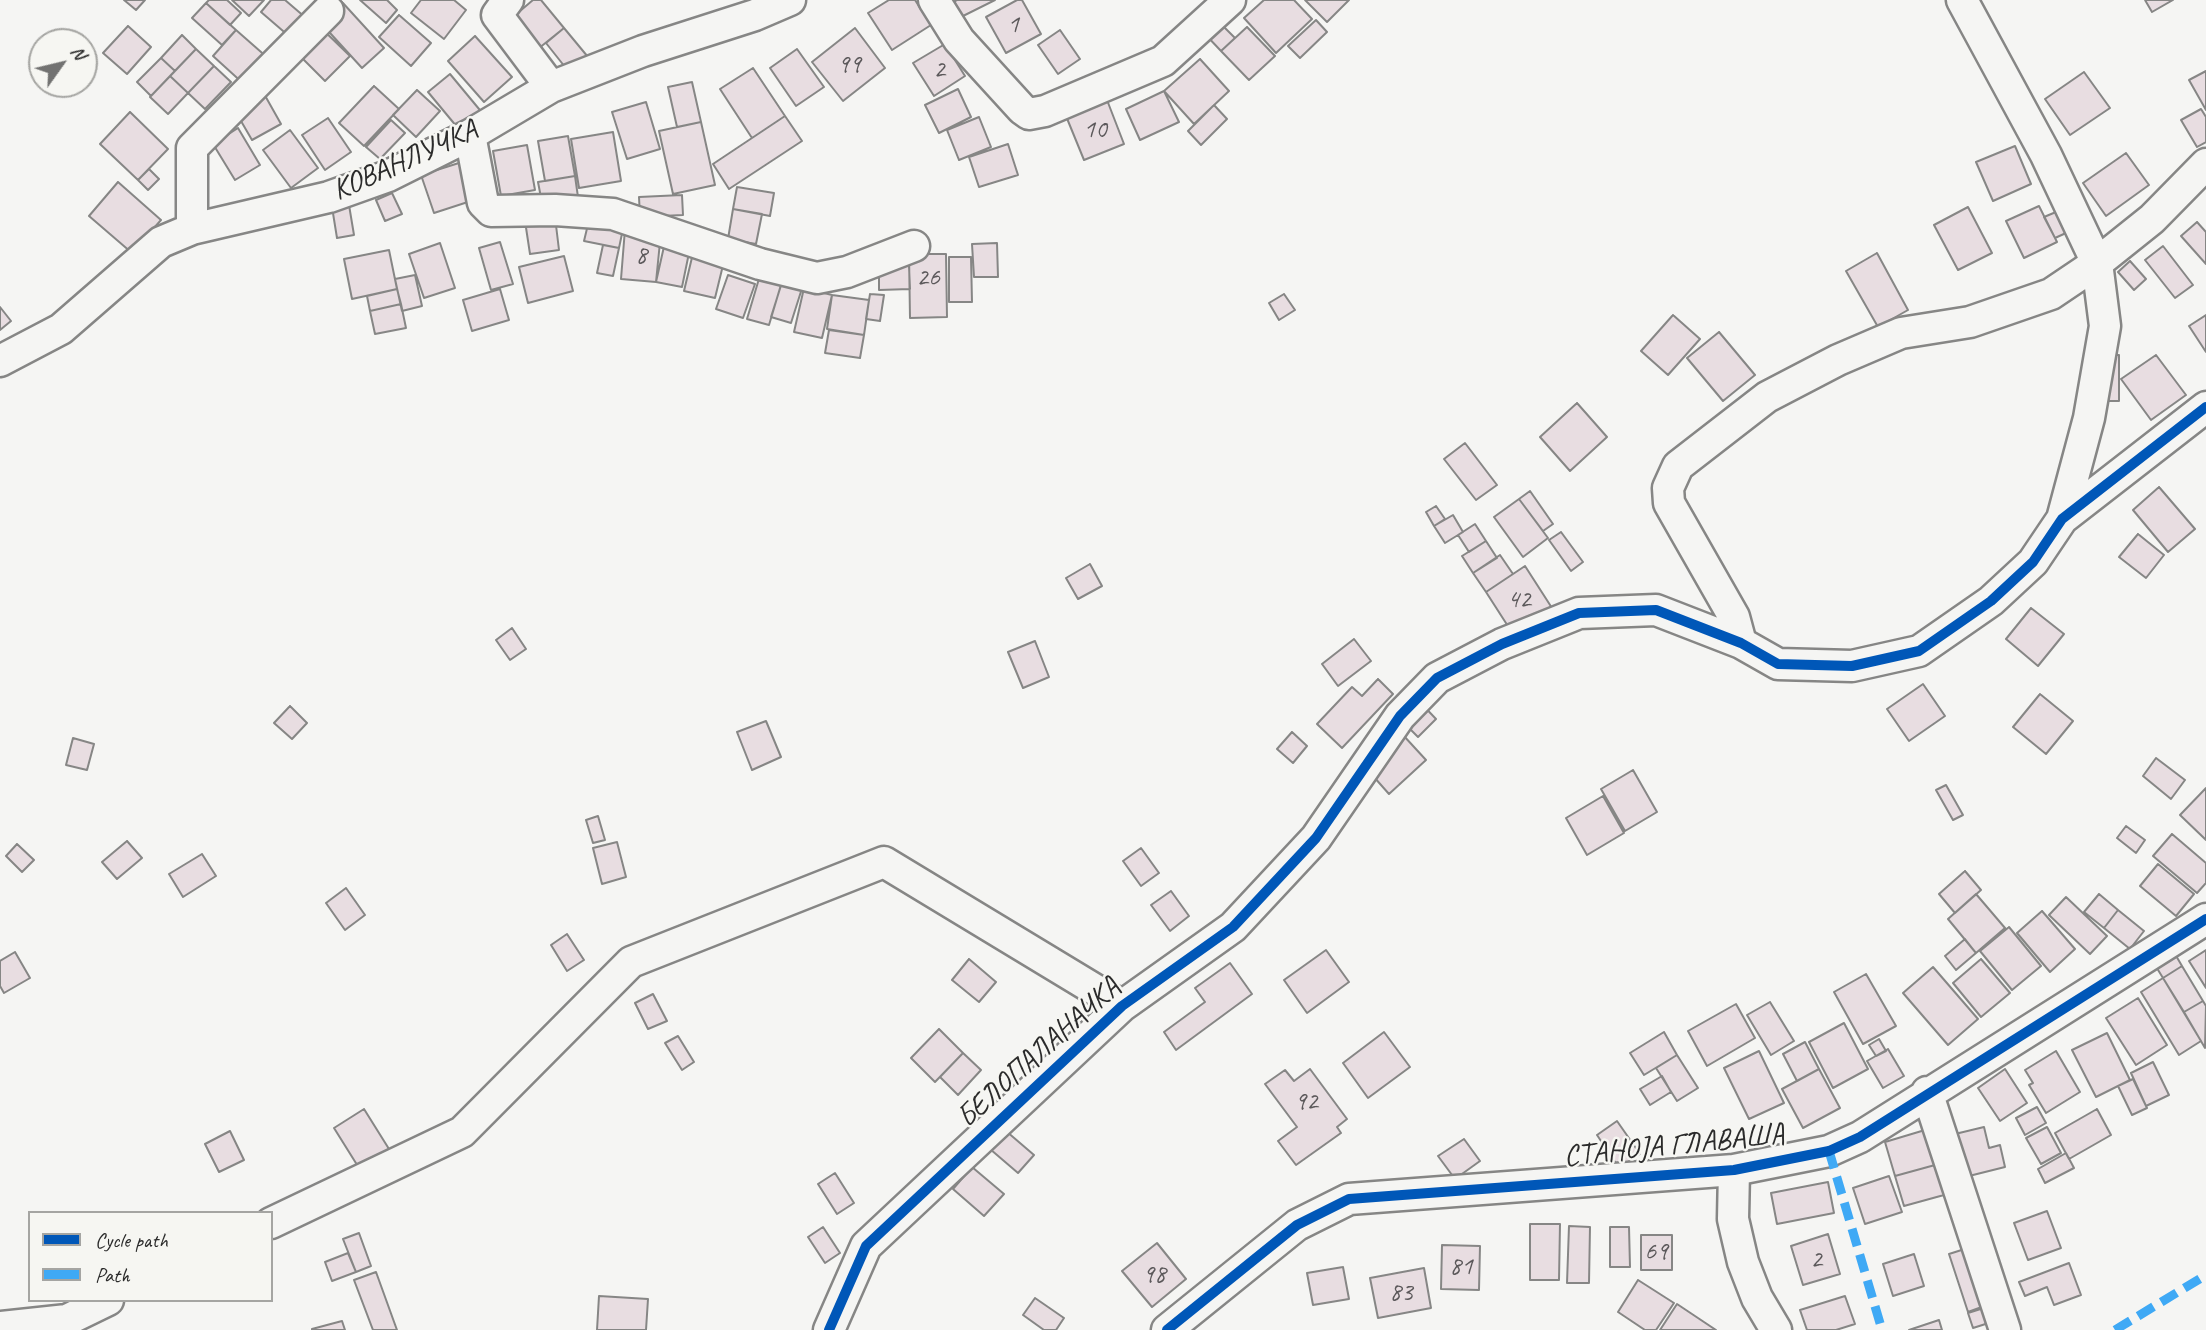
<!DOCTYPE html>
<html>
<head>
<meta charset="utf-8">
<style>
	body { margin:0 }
	#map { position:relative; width:2206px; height:1330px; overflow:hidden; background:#f5f5f3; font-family:Caveat,sans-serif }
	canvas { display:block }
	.legend { position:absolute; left:28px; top:1211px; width:245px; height:91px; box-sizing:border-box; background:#f6f6f2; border:2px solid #a5a5a2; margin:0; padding:9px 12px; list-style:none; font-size:21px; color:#2b2b2b }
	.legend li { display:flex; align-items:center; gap:14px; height:35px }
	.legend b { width:35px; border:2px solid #a5a5a2 }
	.north { position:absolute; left:28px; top:28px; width:70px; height:70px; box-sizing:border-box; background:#f6f6f2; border:2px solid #a5a5a2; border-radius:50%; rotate:56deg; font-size:19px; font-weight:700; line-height:28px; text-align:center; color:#2b2b2b }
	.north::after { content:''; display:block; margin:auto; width:24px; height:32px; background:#727271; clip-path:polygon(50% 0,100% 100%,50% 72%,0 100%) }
</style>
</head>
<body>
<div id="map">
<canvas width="2206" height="1330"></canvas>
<ul class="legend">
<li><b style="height:9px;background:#0057b8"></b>Cycle path</li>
<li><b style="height:9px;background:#3fa9f5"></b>Path</li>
</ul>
<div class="north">N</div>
</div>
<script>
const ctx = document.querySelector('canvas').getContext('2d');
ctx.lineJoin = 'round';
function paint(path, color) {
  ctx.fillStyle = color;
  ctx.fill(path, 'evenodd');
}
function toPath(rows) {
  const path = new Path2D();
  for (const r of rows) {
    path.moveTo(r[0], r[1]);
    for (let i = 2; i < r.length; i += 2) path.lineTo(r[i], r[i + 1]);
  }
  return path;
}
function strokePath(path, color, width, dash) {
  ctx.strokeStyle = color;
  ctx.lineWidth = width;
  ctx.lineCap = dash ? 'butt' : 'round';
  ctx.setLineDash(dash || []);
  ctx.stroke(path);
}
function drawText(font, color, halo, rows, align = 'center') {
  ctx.font = font + ' Caveat,sans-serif';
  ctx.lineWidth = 5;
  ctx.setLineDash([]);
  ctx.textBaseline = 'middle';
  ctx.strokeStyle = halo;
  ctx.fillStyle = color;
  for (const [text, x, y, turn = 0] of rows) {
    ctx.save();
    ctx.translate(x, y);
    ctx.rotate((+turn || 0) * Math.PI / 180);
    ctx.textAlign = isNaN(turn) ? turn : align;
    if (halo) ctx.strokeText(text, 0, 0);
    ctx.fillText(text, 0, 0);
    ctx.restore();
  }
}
const building = toPath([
	[124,0,145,0,136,10,124,0],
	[209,0,227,0,241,13,230,25,206,3,209,0],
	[232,0,264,0,249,16,232,0],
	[271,0,285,0,306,18,290,37,261,12,271,0],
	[360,0,387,0,397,10,386,23,360,0],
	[421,0,454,0,466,10,444,39,411,13,421,0],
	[533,0,541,0,564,28,533,53,507,22,533,0],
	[889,0,915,0,931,25,892,50,868,13,889,0],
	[957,0,995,0,953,21,945,6,957,0],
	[1017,0,1022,0,1041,34,1006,53,986,17,1017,0],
	[1264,0,1294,0,1312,19,1276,53,1244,18,1264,0],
	[1305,0,1349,0,1327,22,1305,0],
	[2145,0,2173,0,2152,12,2145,0],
	[342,2,384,48,362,68,320,22,342,2],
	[206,3,236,30,222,45,192,18,206,3],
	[399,15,431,43,411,66,379,37,399,15],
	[1217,20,1235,38,1221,51,1204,33,1217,20],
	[1316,20,1327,32,1300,58,1288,46,1316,20],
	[318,25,350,56,325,81,294,50,318,25],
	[128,26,151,47,127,74,103,53,128,26],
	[1247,27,1275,56,1249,80,1221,51,1247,27],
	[564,28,588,57,569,72,546,43,564,28],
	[855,28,885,68,843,101,812,62,855,28],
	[236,30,269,59,246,86,213,56,236,30],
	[1060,30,1080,59,1058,74,1038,45,1060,30],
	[182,35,196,49,175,71,161,58,182,35],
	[475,36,512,77,484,102,448,61,475,36],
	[945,44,965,76,934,96,913,63,945,44],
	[196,49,214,66,188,93,170,76,196,49],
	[797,49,824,87,796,106,770,68,797,49],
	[161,58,175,71,151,96,137,82,161,58],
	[1200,59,1229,91,1194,124,1164,91,1200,59],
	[214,66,231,82,205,109,188,93,214,66],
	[753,68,785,116,752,138,720,89,753,68],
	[2206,71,2206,110,2189,80,2206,71],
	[2084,72,2110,108,2070,135,2045,99,2084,72],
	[450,74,484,115,462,133,428,92,450,74],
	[170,76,188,93,168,114,150,97,170,76],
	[692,82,701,122,677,127,668,87,692,82],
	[374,86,399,109,364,146,339,123,374,86],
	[958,89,971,117,939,133,925,105,958,89],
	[417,90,440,111,416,137,393,115,417,90],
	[1164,91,1179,122,1140,140,1126,109,1164,91],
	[263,92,281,124,252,140,234,109,263,92],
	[1107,100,1124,144,1084,160,1066,116,1107,100],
	[646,102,660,149,627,159,612,112,646,102],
	[1214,105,1227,119,1201,145,1188,131,1214,105],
	[2201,109,2206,117,2206,142,2197,147,2181,120,2201,109],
	[130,112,168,149,138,180,100,144,130,112],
	[785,116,802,141,729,189,713,164,785,116],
	[979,117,991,147,959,160,947,130,979,117],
	[328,118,351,152,325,170,302,135,328,118],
	[391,120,405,133,380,159,366,147,391,120],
	[701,122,715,185,673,194,659,131,701,122],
	[238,128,260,165,235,180,213,144,238,128],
	[290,130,318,168,291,188,263,150,290,130],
	[613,132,621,181,579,188,571,139,613,132],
	[568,136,575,176,545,181,538,141,568,136],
	[1008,144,1018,175,979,187,969,157,1008,144],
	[527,145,535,190,501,196,493,151,527,145],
	[2015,146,2031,184,1993,201,1976,162,2015,146],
	[2126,153,2149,185,2106,216,2083,183,2126,153],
	[462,162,474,200,434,213,421,175,462,162],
	[149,169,159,179,148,190,138,180,149,169],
	[575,176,578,197,542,203,538,182,575,176],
	[118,182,161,220,132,253,89,216,118,182],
	[737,187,774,193,770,216,733,209,737,187],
	[392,193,402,214,385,221,376,200,392,193],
	[682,195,683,215,640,217,639,197,682,195],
	[349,205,354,235,337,238,332,207,349,205],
	[2039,206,2057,242,2024,258,2006,221,2039,206],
	[1968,207,1992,253,1958,270,1934,225,1968,207],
	[733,209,762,214,756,244,728,239,733,209],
	[2056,212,2066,233,2055,238,2044,217,2056,212],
	[590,216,624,224,619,248,584,241,590,216],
	[555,217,559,250,530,254,525,221,555,217],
	[2197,222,2206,232,2206,264,2181,236,2197,222],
	[625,229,661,232,656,282,621,279,625,229],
	[500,242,513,284,491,290,479,248,500,242],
	[665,242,690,248,682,287,656,282,665,242],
	[440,243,455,288,424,298,409,254,440,243],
	[997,243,998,277,974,277,972,244,997,243],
	[603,245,619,248,613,276,597,273,603,245],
	[2163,246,2193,285,2175,298,2145,260,2163,246],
	[694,249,725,257,715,298,684,291,694,249],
	[389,250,397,289,352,299,344,259,389,250],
	[1877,253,1908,310,1878,327,1846,271,1877,253],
	[909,254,946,254,947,317,910,318,909,254],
	[564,256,573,291,528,303,519,267,564,256],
	[949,257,971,257,972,302,949,302,949,257],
	[2130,261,2146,279,2134,290,2118,272,2130,261],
	[879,266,909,266,910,289,879,290,879,266],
	[761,272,783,278,769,325,747,319,761,272],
	[415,275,422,306,402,311,395,279,415,275],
	[728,275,755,284,743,318,716,309,728,275],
	[784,276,804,282,791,323,771,317,784,276],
	[804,288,832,295,822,338,794,332,804,288],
	[397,289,401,304,370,311,367,296,397,289],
	[500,289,509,320,472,331,463,300,500,289],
	[870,294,884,295,880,321,866,319,870,294],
	[1284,294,1295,310,1279,320,1269,303,1284,294],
	[832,295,869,300,864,335,827,329,832,295],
	[401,304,406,328,375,334,370,311,401,304],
	[0,307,11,321,0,330,0,307],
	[1673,315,1700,339,1668,375,1641,351,1673,315],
	[2206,315,2206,352,2189,326,2206,315],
	[829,330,864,335,860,358,825,353,829,330],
	[1719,332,1755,375,1723,401,1687,358,1719,332],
	[2103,355,2119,355,2119,401,2103,401,2103,355],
	[2156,355,2186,395,2151,420,2121,379,2156,355],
	[1577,403,1607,437,1570,471,1540,437,1577,403],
	[1465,443,1497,485,1476,500,1444,459,1465,443],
	[2159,487,2195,529,2168,552,2133,510,2159,487],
	[1530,491,1553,524,1543,531,1519,499,1530,491],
	[1519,499,1548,538,1523,557,1494,517,1519,499],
	[1436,506,1445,519,1434,526,1426,512,1436,506],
	[1453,515,1463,532,1445,543,1434,526,1453,515],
	[1475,524,1486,541,1469,552,1458,535,1475,524],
	[1561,532,1583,562,1571,571,1549,540,1561,532],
	[2138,534,2164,555,2146,578,2119,557,2138,534],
	[1486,541,1497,558,1473,573,1462,556,1486,541],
	[1500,555,1513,574,1486,592,1473,573,1500,555],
	[1090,564,1102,586,1078,599,1066,578,1090,564],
	[1525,566,1552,608,1513,634,1486,592,1525,566],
	[2031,608,2064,634,2038,666,2006,639,2031,608],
	[512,628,526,649,510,660,496,640,512,628],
	[1354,639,1371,661,1338,686,1322,664,1354,639],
	[1035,641,1049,677,1023,688,1008,652,1035,641],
	[1378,679,1393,694,1342,748,1317,724,1352,687,1362,696,1378,679],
	[1923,684,1945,716,1909,741,1887,709,1923,684],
	[2040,694,2073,721,2046,754,2013,727,2040,694],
	[1418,700,1436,719,1418,737,1399,718,1418,700],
	[290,706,307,723,292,739,274,723,290,706],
	[766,721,781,757,752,770,737,732,766,721],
	[1292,732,1307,746,1293,763,1277,749,1292,732],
	[1403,735,1426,760,1389,794,1366,768,1403,735],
	[73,738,94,744,87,770,66,765,73,738],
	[2156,758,2185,780,2171,799,2143,776,2156,758],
	[1633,770,1657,812,1625,831,1601,789,1633,770],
	[1946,785,1963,815,1953,820,1936,790,1946,785],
	[2206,788,2206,840,2180,815,2206,788],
	[1603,796,1624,833,1587,855,1566,818,1603,796],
	[598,816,605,840,593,843,586,820,598,816],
	[2126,826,2145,840,2136,853,2117,838,2126,826],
	[2172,834,2206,863,2206,883,2197,893,2153,856,2172,834],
	[127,841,142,858,117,879,102,862,127,841],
	[617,842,626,877,602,884,593,848,617,842],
	[17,844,34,860,22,872,6,856,17,844],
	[1141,848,1159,873,1141,886,1123,861,1141,848],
	[202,854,216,876,183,897,169,874,202,854],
	[2158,864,2194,894,2176,916,2140,886,2158,864],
	[1965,871,1981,890,1955,913,1939,894,1965,871],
	[346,888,365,915,345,930,326,903,346,888],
	[1171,891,1189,916,1170,931,1151,905,1171,891],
	[1976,894,2005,928,1976,953,1948,919,1976,894],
	[2099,894,2118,910,2104,928,2084,912,2099,894],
	[2066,897,2107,936,2090,954,2049,915,2066,897],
	[2118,910,2144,931,2130,949,2104,928,2118,910],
	[2042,911,2075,949,2050,972,2017,933,2042,911],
	[2009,927,2041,966,2012,990,1980,951,2009,927],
	[567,934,584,960,567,971,551,945,567,934],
	[1965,939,1976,953,1956,970,1945,956,1965,939],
	[1326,950,1349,982,1307,1013,1284,980,1326,950],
	[2206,950,2206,988,2189,961,2206,950],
	[15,952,30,978,4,993,0,986,0,961,15,952],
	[2175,954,2182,966,2163,978,2155,965,2175,954],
	[969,959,996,982,979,1002,952,980,969,959],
	[1981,959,2010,993,1981,1017,1953,983,1981,959],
	[1230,963,1252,994,1176,1050,1164,1032,1205,1002,1195,988,1230,963],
	[2182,966,2203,1001,2184,1012,2163,978,2182,966],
	[1933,967,1978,1019,1948,1045,1903,993,1933,967],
	[1866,974,1896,1026,1863,1044,1834,992,1866,974],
	[2163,978,2201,1041,2179,1055,2141,992,2163,978],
	[653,994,667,1021,648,1029,635,1003,653,994],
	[2138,998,2167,1045,2136,1065,2106,1018,2138,998],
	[2203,1001,2206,1006,2205,1048,2184,1012,2203,1001],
	[1770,1002,1794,1041,1771,1055,1747,1015,1770,1002],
	[1736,1004,1755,1038,1707,1066,1688,1031,1736,1004],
	[1844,1023,1868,1069,1833,1088,1809,1042,1844,1023],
	[939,1029,963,1053,935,1082,911,1058,939,1029],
	[1384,1032,1410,1067,1368,1098,1343,1063,1384,1032],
	[1664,1032,1677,1055,1644,1075,1630,1053,1664,1032],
	[2107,1033,2130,1080,2096,1097,2072,1050,2107,1033],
	[678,1036,694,1062,682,1070,665,1043,678,1036],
	[1879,1039,1886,1051,1876,1056,1869,1045,1879,1039],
	[1805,1042,1819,1069,1797,1081,1783,1054,1805,1042],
	[1888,1049,1904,1076,1883,1088,1867,1061,1888,1049],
	[1759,1051,1784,1103,1749,1119,1724,1068,1759,1051],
	[2056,1051,2080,1092,2046,1113,2029,1085,2033,1083,2025,1070,2056,1051],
	[963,1053,981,1070,958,1095,940,1077,963,1053],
	[1677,1055,1698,1088,1677,1101,1656,1068,1677,1055],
	[2153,1062,2169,1095,2146,1106,2131,1073,2153,1062],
	[1310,1069,1347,1119,1337,1127,1341,1133,1296,1165,1278,1141,1297,1127,1265,1084,1285,1070,1294,1081,1310,1069],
	[1819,1069,1840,1108,1803,1128,1782,1089,1819,1069],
	[2005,1069,2027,1103,2000,1121,1978,1088,2005,1069],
	[1662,1076,1671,1092,1650,1105,1640,1089,1662,1076],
	[2133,1079,2147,1108,2132,1115,2118,1086,2133,1079],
	[2037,1107,2046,1123,2025,1135,2016,1118,2037,1107],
	[364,1109,389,1149,359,1168,334,1128,364,1109],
	[2097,1109,2111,1135,2069,1159,2055,1133,2097,1109],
	[1617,1121,1640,1154,1619,1168,1597,1135,1617,1121],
	[1984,1127,1989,1148,2000,1145,2005,1167,1965,1177,1955,1134,1984,1127],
	[2047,1127,2061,1153,2041,1164,2026,1138,2047,1127],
	[1925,1130,1935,1165,1895,1176,1885,1142,1925,1130],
	[230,1131,244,1160,219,1172,205,1144,230,1131],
	[1006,1131,1034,1155,1018,1173,990,1149,1006,1131],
	[1464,1139,1480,1161,1455,1179,1438,1156,1464,1139],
	[2066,1153,2074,1168,2045,1183,2038,1169,2066,1153],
	[1935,1165,1944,1195,1904,1206,1895,1176,1935,1165],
	[972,1167,1004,1194,984,1216,953,1189,972,1167],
	[835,1173,854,1203,837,1214,818,1184,835,1173],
	[1889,1176,1902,1212,1865,1224,1853,1188,1889,1176],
	[1828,1182,1834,1213,1777,1224,1771,1193,1828,1182],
	[2047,1211,2061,1248,2028,1260,2014,1223,2047,1211],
	[1530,1224,1560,1224,1559,1280,1530,1280,1530,1224],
	[1569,1226,1590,1227,1589,1283,1567,1283,1569,1226],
	[823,1227,840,1253,825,1263,808,1237,823,1227],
	[1610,1227,1629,1227,1630,1267,1610,1267,1610,1227],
	[359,1233,371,1266,356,1272,343,1239,359,1233],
	[1828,1234,1840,1274,1803,1285,1791,1246,1828,1234],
	[1641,1235,1672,1235,1672,1270,1641,1270,1641,1235],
	[1157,1243,1186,1279,1152,1307,1122,1271,1157,1243],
	[1442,1245,1480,1246,1479,1290,1441,1289,1442,1245],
	[1971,1247,1990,1304,1968,1312,1949,1254,1971,1247],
	[348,1253,356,1272,332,1281,325,1262,348,1253],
	[1914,1254,1924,1286,1893,1296,1883,1264,1914,1254],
	[2069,1263,2081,1295,2054,1305,2047,1287,2025,1296,2019,1282,2069,1263],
	[1343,1267,1349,1299,1313,1305,1307,1273,1343,1267],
	[1424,1268,1431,1308,1378,1318,1370,1278,1424,1268],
	[376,1272,397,1330,373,1330,354,1280,376,1272],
	[1638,1280,1674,1303,1656,1330,1645,1330,1618,1312,1638,1280],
	[599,1296,648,1299,646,1330,597,1330,599,1296],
	[1845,1296,1855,1324,1836,1330,1807,1330,1800,1310,1845,1296],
	[1035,1298,1064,1318,1056,1330,1044,1330,1023,1315,1035,1298],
	[1677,1304,1716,1330,1660,1330,1677,1304],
	[1990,1306,1995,1321,1973,1328,1968,1313,1990,1306],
	[1939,1320,1942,1330,1909,1330,1939,1320],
	[342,1321,345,1330,312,1330,312,1329,342,1321]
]);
paint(building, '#e8dde1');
strokePath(building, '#868685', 2);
const minor = toPath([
	[508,0,497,15,551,87],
	[934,0,959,40,1022,109,1029,114,1045,111,1163,61,1230,0],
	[1962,0,2046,155,2097,263,2105,326,2089,418,2062,519],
	[470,135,483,203,491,211,555,210,613,214,760,264,817,278,847,272,914,246],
	[192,229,192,148,328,11],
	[0,361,61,329,161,242,192,229,329,197,388,176,470,135,551,87,643,51,755,15,790,0],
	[1741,643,1734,617,1669,503,1668,488,1678,466,1767,397,1838,360,1901,333,1970,322,2051,294,2097,263,2152,219,2206,164],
	[1927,1092,2005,1330],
	[1734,1170,1733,1219,1743,1262,1757,1298,1776,1330],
	[271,1223,462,1132,631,962,884,862,1122,1006],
	[0,1327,67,1320,108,1300],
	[829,1330,866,1246,1122,1006,1233,927,1316,838,1400,716,1437,678,1502,644,1579,613,1656,610,1741,643,1778,664,1852,666,1919,651,1991,601,2033,562,2062,519,2206,407],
	[1167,1330,1297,1225,1349,1199,1734,1170,1829,1151,1860,1137,2206,919]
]);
strokePath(minor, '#868685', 35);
strokePath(minor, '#f5f5f3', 30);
strokePath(toPath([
	[1829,1151,1882,1330],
	[2115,1330,2206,1275]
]), '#3fa9f5', 9, [18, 9]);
strokePath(toPath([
	[829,1330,866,1246,1122,1006,1233,927,1316,838,1400,716,1437,678,1502,644,1579,613,1656,610,1741,643,1778,664,1852,666,1919,651,1991,601,2033,562,2062,519,2206,407],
	[1167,1330,1297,1225,1349,1199,1734,1170,1829,1151,1860,1137,2206,919]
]), '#0057b8', 10);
drawText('26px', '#5b585a', null, [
	["1",1013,25],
	["99",849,65],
	["2",939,70],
	["10",1095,130],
	["8",641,256],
	["26",928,278],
	["42",1519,600],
	["92",1306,1102],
	["69",1656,1252],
	["2",1816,1260],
	["81",1461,1267],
	["98",1154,1275],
	["83",1401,1293]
]);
drawText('30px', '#2b2b2b', '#f6f6f2', [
	["КОВАНЛУЧКА",405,161,-24],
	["БЕЛОПАЛАНАЧКА",1039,1053,-42],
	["СТАНОЈА ГЛАВАША",1674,1146,-6]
]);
</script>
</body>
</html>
